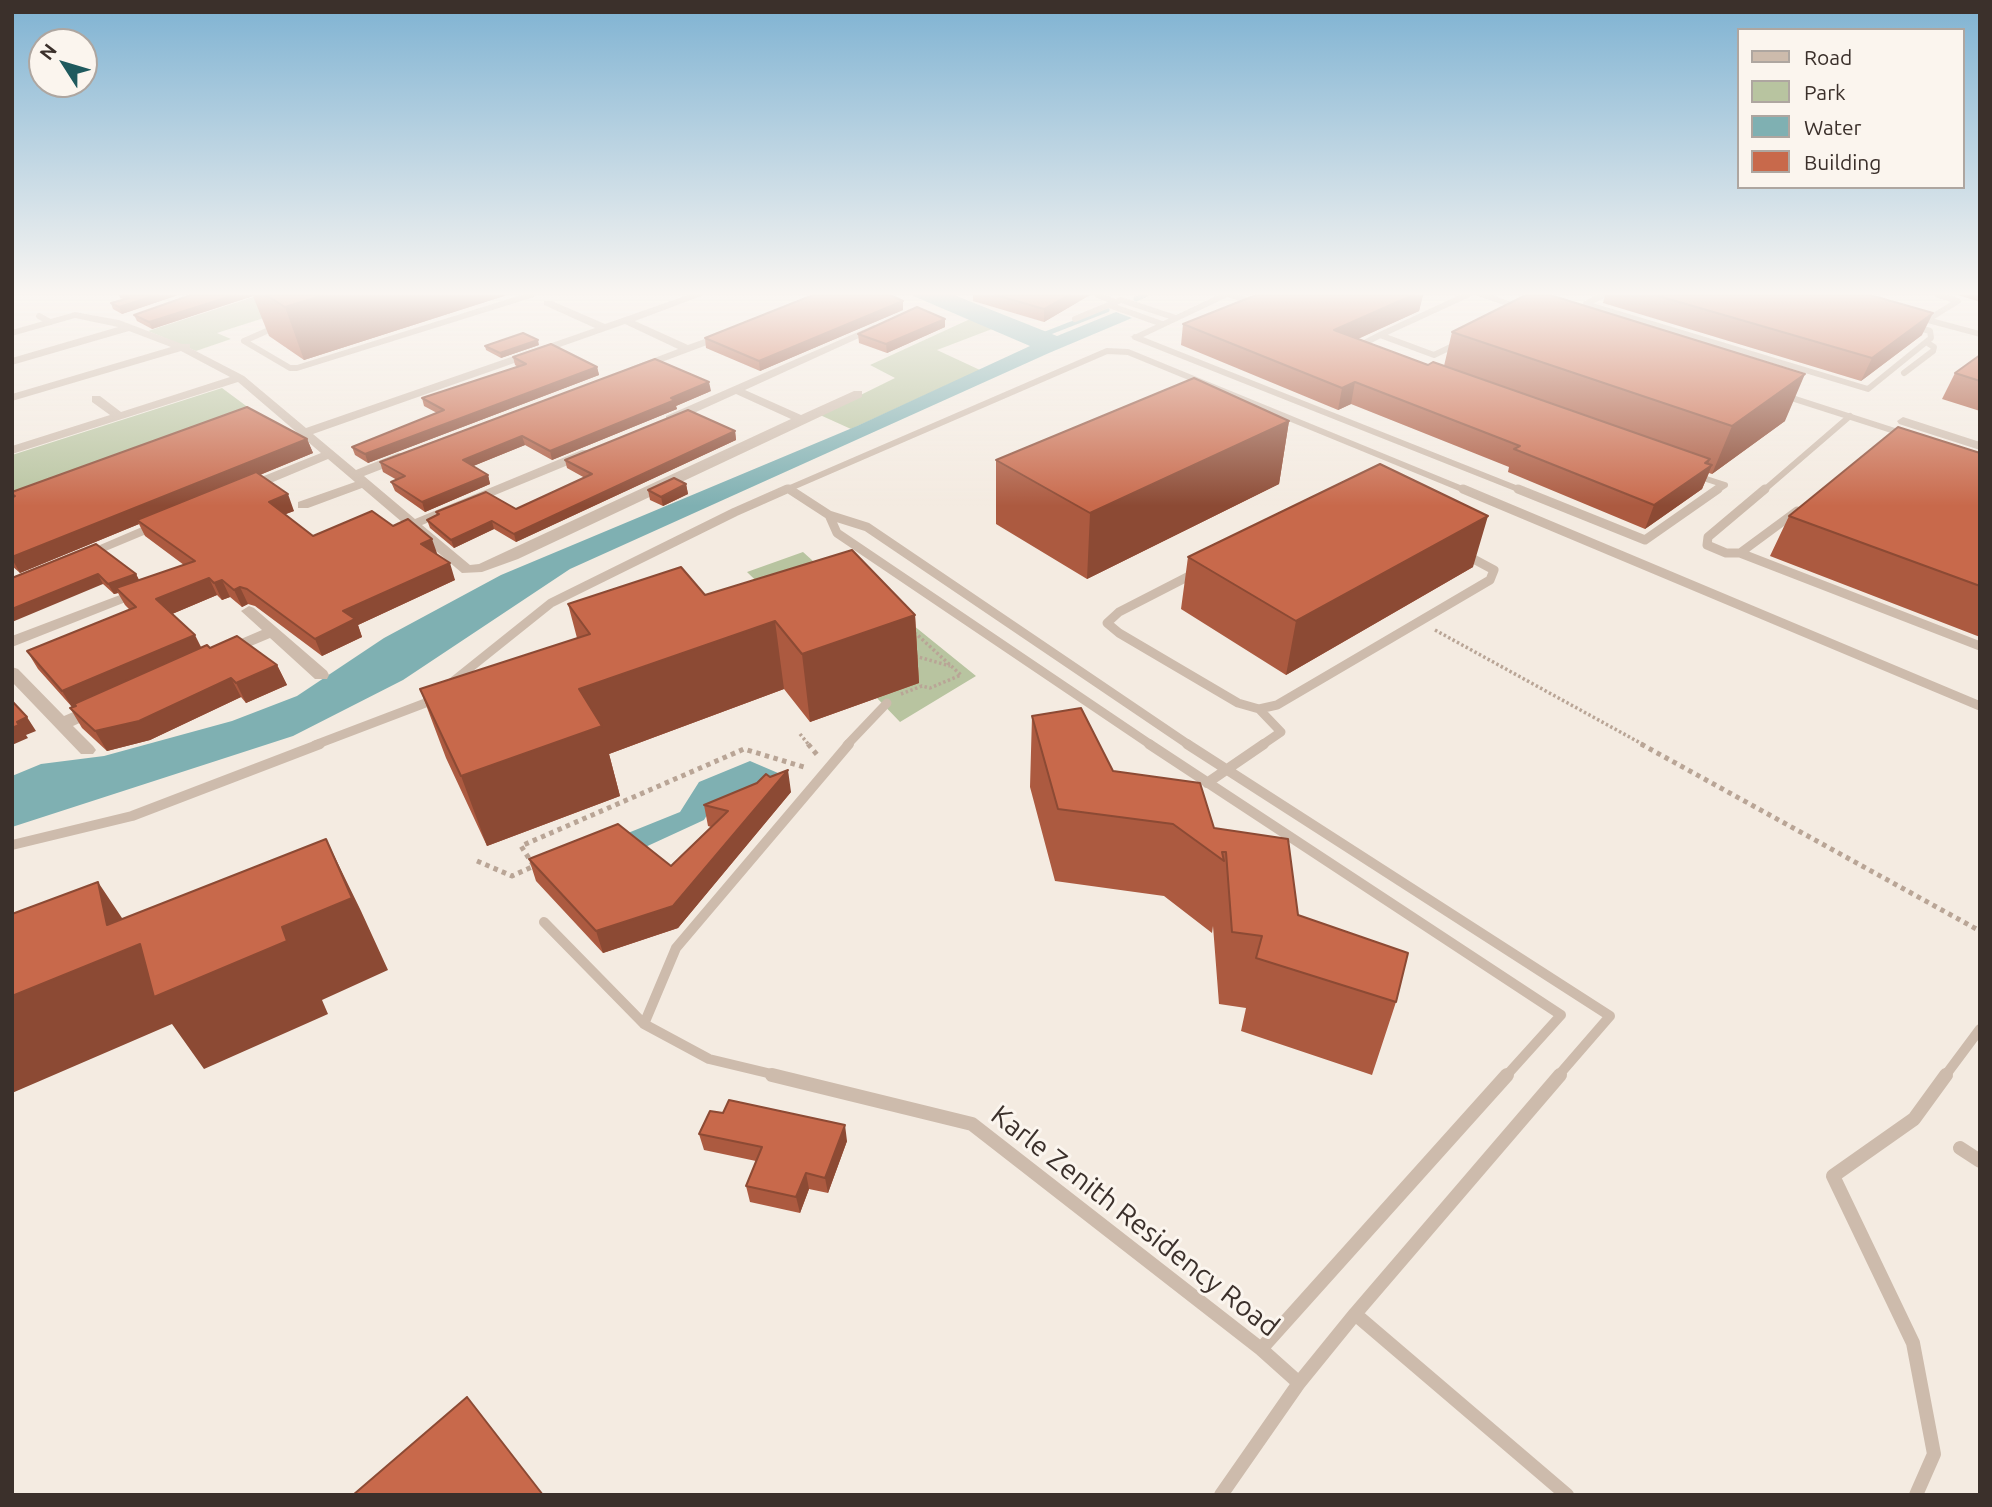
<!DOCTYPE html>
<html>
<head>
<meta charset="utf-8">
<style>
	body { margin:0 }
	#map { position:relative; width:1992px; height:1507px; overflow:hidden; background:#f4ebe1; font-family:Ubuntu,sans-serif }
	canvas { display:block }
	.frame { position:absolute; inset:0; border:14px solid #3b302b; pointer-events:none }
	.legend { position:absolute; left:1737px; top:28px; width:228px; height:161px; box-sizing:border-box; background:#fbf5ee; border:2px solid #aea6a0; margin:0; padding:9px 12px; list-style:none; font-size:21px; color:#3b302b }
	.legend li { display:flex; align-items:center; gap:14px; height:35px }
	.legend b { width:35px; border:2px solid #aea6a0 }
	.north { position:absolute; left:28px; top:28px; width:70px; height:70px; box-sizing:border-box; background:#fbf5ee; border:2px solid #aea6a0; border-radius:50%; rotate:307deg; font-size:19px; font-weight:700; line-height:28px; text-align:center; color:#3b302b }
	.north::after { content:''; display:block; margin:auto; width:24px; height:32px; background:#1f5a5e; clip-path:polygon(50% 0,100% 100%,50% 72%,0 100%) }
</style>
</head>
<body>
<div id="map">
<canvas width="1992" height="1507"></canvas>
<div class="frame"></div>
<ul class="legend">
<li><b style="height:9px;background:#cdbbac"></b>Road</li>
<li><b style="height:19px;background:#b8c4a0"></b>Park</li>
<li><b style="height:19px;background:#7fb0b2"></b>Water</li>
<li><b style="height:19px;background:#c8694b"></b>Building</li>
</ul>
<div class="north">N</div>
</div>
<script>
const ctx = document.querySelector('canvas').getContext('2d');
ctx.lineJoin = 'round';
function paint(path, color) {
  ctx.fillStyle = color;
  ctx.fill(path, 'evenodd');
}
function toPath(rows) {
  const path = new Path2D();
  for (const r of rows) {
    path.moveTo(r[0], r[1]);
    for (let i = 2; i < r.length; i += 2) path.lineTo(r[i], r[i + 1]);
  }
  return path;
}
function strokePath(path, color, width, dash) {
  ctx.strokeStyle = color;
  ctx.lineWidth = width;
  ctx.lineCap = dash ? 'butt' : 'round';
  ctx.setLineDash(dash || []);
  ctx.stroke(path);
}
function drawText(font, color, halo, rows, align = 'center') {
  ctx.font = font + ' Ubuntu,sans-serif';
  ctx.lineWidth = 6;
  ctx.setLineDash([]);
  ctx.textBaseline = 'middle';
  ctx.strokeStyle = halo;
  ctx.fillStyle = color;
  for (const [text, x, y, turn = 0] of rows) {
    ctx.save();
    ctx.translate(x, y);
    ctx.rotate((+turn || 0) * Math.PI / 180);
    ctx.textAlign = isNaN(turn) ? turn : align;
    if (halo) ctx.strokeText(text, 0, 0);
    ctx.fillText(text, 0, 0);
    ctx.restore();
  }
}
paint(toPath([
	[260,295,336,295,217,333,231,339,196,351,148,331],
	[970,319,992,329,937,350,980,370,851,429,820,415,895,378,870,365],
	[222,388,253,411,12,500,12,455],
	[803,552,843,588,786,610,747,572],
	[882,600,976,676,900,722,877,698,918,683]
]), '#b8c4a0');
paint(toPath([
	[911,295,954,295,1057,336,1116,312,1132,318,1049,353,570,569,403,680,293,736,12,827,12,776,41,764,104,756,232,721,297,696,384,638,501,575,857,426,1030,346],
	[750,761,785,776,713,805,704,820,641,849,618,837,680,812,699,782]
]), '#7fb0b2');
strokePath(toPath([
	[1136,299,1145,295],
	[1040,336,1107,310]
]), '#7fb0b2', 5);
strokePath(toPath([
	[1435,630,1644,745],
	[915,656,950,666],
	[901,694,922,686,930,688,961,675,912,630],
	[800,734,809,745]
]), '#b9a596', 3.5, [2.5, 2.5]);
strokePath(toPath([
	[808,744,819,757],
	[1641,744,1980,931],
	[477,861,512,876,534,866,521,846,744,749,807,768]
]), '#b9a596', 5, [4.5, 4.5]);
strokePath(toPath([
	[1098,295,1115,302],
	[1231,295,1254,303],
	[1603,295,1586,304,1868,389,1931,338,1930,331,1913,326],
	[1109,305,1162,324],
	[39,316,50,322],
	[1075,319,1121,300,1176,318],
	[1927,320,1958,301,1938,295],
	[278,326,244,341,290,368,297,368,531,295],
	[1135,337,1523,491],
	[1459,343,1434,355,1380,335,1467,295],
	[1357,347,1380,335],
	[1904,373,1933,351,1934,347,1926,342],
	[1697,476,1725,485,1716,491],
	[788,489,1107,351,1128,352,1467,491],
	[783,491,788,489,792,491],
	[1763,491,1850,416]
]), '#cdbbac', 6);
strokePath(toPath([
	[789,489,829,515,867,527,1189,745],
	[1463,489,1980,706],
	[1518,489,1645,540,1718,489],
	[1765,489,1708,537,1707,545,1726,553,1740,553,1980,646],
	[829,515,837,533,1151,745],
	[1740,553,1797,511],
	[1195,573,1119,612,1107,623,1119,633,1238,703,1259,709],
	[451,683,551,603,735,512,787,489],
	[315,745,428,702,436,695],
	[847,745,887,703],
	[1262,745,1281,732,1259,709,1277,705,1490,580,1494,570,1466,555]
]), '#cdbbac', 9);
strokePath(toPath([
	[1149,744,1561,1015,1506,1076],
	[1187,744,1610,1016,1558,1076],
	[1207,783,1264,744],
	[12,845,132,816,320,744],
	[544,922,644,1024,709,1059,780,1076],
	[644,1024,676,948,849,744],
	[1945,1076,1980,1029]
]), '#cdbbac', 10);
strokePath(toPath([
	[772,1075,972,1124,1261,1349,1299,1383,1221,1495],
	[1960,1148,1980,1161],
	[1355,1314,1560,1075],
	[1261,1349,1507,1075],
	[1299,1383,1355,1314,1567,1495],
	[1916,1495,1934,1454,1913,1343,1833,1176,1914,1119,1946,1075]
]), '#cdbbac', 14);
paint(toPath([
	[688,295,704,295,635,321,688,345,727,331,731,332,731,336,635,372,629,369,631,367,678,349,625,324,313,434,356,470,398,453,408,453,408,459,364,476,415,519,582,450,590,450,590,456,422,525,470,565,479,564,791,419,736,394,674,422,666,422,666,416,874,325,883,327,745,390,801,415,854,391,862,391,862,397,518,559,482,572,462,573,362,488,308,508,298,508,298,502,355,482,328,459,249,492,239,492,239,486,321,453,238,382,12,454,12,446,110,415,92,402,92,396,100,396,121,412,230,377,181,351,12,401,12,394,171,347,129,331,12,365,12,358,118,327,75,318,12,336,12,330,75,312,119,320,182,344,190,344,190,348,244,376,306,428,595,328,544,305,544,301,552,301,605,324,688,295],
	[1218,295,1232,295,1139,339,1130,337,1218,295],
	[163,518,168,519,168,525,84,560,74,560,72,557,163,518],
	[141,587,146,588,148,591,146,594,12,647,12,636,141,587],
	[249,606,254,608,327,671,329,675,327,679,315,679,270,638,232,654,220,654,218,651,220,648,262,630,241,611,249,606],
	[12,667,18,669,64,716,92,704,104,704,106,708,104,712,73,726,93,746,96,750,93,754,81,754,12,682,12,667]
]), '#cdbbac');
paint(toPath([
	[1475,295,1492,295,1536,311,1527,313,1475,295],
	[1905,311,1980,331,1980,337,1901,316,1900,314,1905,311],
	[1769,390,1777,390,1923,437,1921,440,1913,440,1769,394,1769,390],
	[1903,417,1980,442,1980,450,1899,424,1897,421,1903,417]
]), '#cdbbac');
paint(toPath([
	[119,295,178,295,122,314,113,309,111,303,123,299,120,298],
	[191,295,507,295,304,360,269,336,253,296,152,329,137,321,134,315],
	[973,295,1090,295,1044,322,973,301],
	[1256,295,1423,295,1419,311,1358,339,1428,365,1444,366,1452,332,1785,421,1712,474,1709,473,1702,489,1645,529,1508,472,1509,467,1351,404,1338,410,1181,345,1183,324],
	[1605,295,1870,295,1922,335,1861,381,1603,303],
	[1958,295,1980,295,1980,302],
	[903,310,760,371,706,348,705,338],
	[945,319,945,327,887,353,859,343,858,334],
	[539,345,501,358,486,350,485,346],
	[1980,355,1980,411,1942,399,1955,373],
	[513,357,597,367,599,375,368,463,355,455,352,447,437,413,424,406,422,398,518,367,515,365],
	[711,391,676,406,677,409,552,460,525,445,473,466,488,475,490,484,425,512,395,491,391,482,397,480,383,472,380,462],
	[1289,421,1279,484,1087,579,996,524,996,460],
	[735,431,736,440,516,542,494,529,454,548,430,528,427,520,437,515,436,512,516,509,585,478,567,468,565,460],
	[307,439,313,453,260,475,294,511,285,514,313,536,438,555,455,580,358,625,362,637,322,656,255,606,248,604,242,607,230,597,222,600,217,595,172,614,201,648,210,648,277,665,287,685,246,703,241,697,150,740,107,751,82,728,70,708,72,707,38,669,27,651,130,610,125,605,118,593,114,594,103,584,12,578,136,574,139,580,184,565,145,536,139,524,20,573,12,566,12,492],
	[1980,453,1980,637,1770,556,1789,516],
	[686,484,688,494,663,506,650,500,648,490],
	[1188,557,1473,567,1286,675,1181,609],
	[705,595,915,615,919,683,810,722,784,689,609,754,620,796,487,846,446,758,420,689,577,638,568,604],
	[1032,716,1113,771,1214,828,1298,915,1396,1002,1372,1075,1241,1031,1246,1008,1219,1004,1213,926,1212,933,1164,896,1055,881,1030,787],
	[770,777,791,792,678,928,603,953,536,881,529,859,671,866,711,827,708,826,704,805],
	[699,1134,847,1141,828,1193,809,1189,800,1213,750,1202,746,1186,756,1161,704,1150]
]), '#ac5a40');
paint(toPath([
	[157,295,178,295,122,314,119,307],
	[235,295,253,295,253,296,152,329,149,322],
	[324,295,507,295,304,360,285,307],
	[1069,295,1090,295,1044,322,1044,309],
	[1413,295,1423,295,1419,311,1331,351,1334,330],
	[903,301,903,310,760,371,759,361],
	[1933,313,1922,335,1861,381,1872,358],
	[945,319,945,327,887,353,886,344],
	[538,340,539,345,501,358,500,353],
	[597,367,599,375,368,463,365,454],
	[1805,374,1785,421,1712,474,1732,426],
	[709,382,711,391,676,406,677,409,552,460,550,451],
	[1355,382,1351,404,1338,410,1342,388],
	[1289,421,1279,484,1087,579,1090,513],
	[735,431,736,440,516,542,514,534],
	[522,436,525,445,466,469,463,460],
	[307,439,313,453,142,523,137,520,139,524,20,573,12,559,12,557],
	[1710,459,1706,469,1712,465,1702,489,1645,529,1654,505],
	[488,475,490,484,425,512,422,502],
	[686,484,688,494,663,506,661,497],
	[288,494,294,511,276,518,269,502],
	[1488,516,1473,567,1286,675,1296,621],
	[492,521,494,529,454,548,451,540],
	[432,539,438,556,421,544],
	[450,563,455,580,358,625,362,637,322,656,315,639,343,611],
	[98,574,103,584,12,622,12,609],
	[136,574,141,584,116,588,118,593,114,594,108,584],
	[209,578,217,595,165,617,156,599],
	[222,580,230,597,222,600,214,583],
	[240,587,248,604,242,607,234,590],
	[915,615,919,683,810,722,802,654],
	[775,621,784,689,609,754,620,796,487,846,461,776,579,689],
	[195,635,204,653,73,709,62,691],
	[277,665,287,685,246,703,236,683],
	[231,678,241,697,150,740,107,751,95,731],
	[27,717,36,731,26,735,28,738,12,745,12,728,17,722],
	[788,770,791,792,678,928,603,953,596,931],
	[326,839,361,911,388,970,322,1000,328,1014,204,1069,172,1024,12,1093,12,996,107,925,98,882,140,945,282,927],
	[845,1125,847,1141,828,1193,825,1178],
	[806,1173,809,1189,800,1213,796,1197]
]), '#8c4a34');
const building = toPath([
	[124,295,157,295,119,307,111,303,129,298,124,295],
	[191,295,235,295,149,322,134,315,191,295],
	[266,295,324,295,285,307,266,295],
	[813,295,890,295,903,301,759,361,705,338,813,295],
	[996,295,1069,295,1044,309,996,295],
	[1256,295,1413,295,1334,330,1428,365,1433,362,1710,459,1705,463,1712,465,1654,505,1514,449,1520,446,1355,382,1342,388,1183,324,1256,295],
	[1526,295,1550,295,1805,374,1732,426,1452,332,1526,295],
	[1655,295,1870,295,1933,313,1872,358,1655,295],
	[917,307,945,319,886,344,858,334,917,307],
	[523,333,538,340,500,353,485,346,523,333],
	[551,344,597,367,365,454,352,447,444,410,422,398,526,364,513,357,551,344],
	[1980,355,1980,381,1955,373,1980,355],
	[655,359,709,382,671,398,675,400,550,451,522,436,463,460,488,475,422,502,391,482,405,476,380,462,655,359],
	[1194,378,1289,421,1090,513,996,460,1194,378],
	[247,407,307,439,12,557,12,498,15,496,12,494,12,492,247,407],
	[688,410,735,431,514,534,492,521,451,540,427,520,439,514,436,512,486,492,516,509,592,474,565,460,688,410],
	[1898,427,1980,453,1980,586,1789,516,1898,427],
	[1380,464,1488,516,1296,621,1188,557,1380,464],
	[256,472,288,494,269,502,313,536,372,511,393,526,408,519,432,539,421,544,450,563,343,611,355,619,315,639,247,589,240,587,234,590,222,580,214,583,209,578,156,599,195,635,62,691,27,651,136,607,116,588,195,561,137,520,256,472],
	[674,478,686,484,661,497,648,490,674,478],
	[96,544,136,574,108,584,98,574,12,609,12,578,96,544],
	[852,550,915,615,802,654,775,621,579,689,602,726,461,776,420,689,590,634,568,604,681,567,705,595,852,550],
	[237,636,277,665,236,683,231,678,139,721,95,731,70,708,76,706,74,704,207,645,210,648,237,636],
	[12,701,27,717,17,722,19,725,12,728,12,701],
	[1081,708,1113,771,1200,783,1214,828,1288,839,1298,915,1408,953,1396,1002,1256,958,1262,936,1232,932,1226,852,1222,852,1224,861,1173,824,1058,809,1032,716,1081,708],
	[788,770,673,906,596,931,529,859,618,824,671,866,728,811,704,805,757,783,766,774,770,777,788,770],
	[326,839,352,898,282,927,287,941,154,997,140,944,12,996,12,914,98,882,107,925,326,839],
	[729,1100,845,1125,825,1178,806,1173,796,1197,746,1186,762,1147,699,1134,710,1111,723,1113,729,1100],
	[467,1397,543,1495,353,1495,467,1397]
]);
paint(building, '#c8694b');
strokePath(building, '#8c4a34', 2);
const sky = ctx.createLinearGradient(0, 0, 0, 506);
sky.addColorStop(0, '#7eb2d2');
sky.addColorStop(0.58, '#faf6f2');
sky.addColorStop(1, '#faf6f200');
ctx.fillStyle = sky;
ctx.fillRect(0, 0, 1992, 506);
drawText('28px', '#3b302b', '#fbf5ee', [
	["Karle Zenith Residency Road",1135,1221,38]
]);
</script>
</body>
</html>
